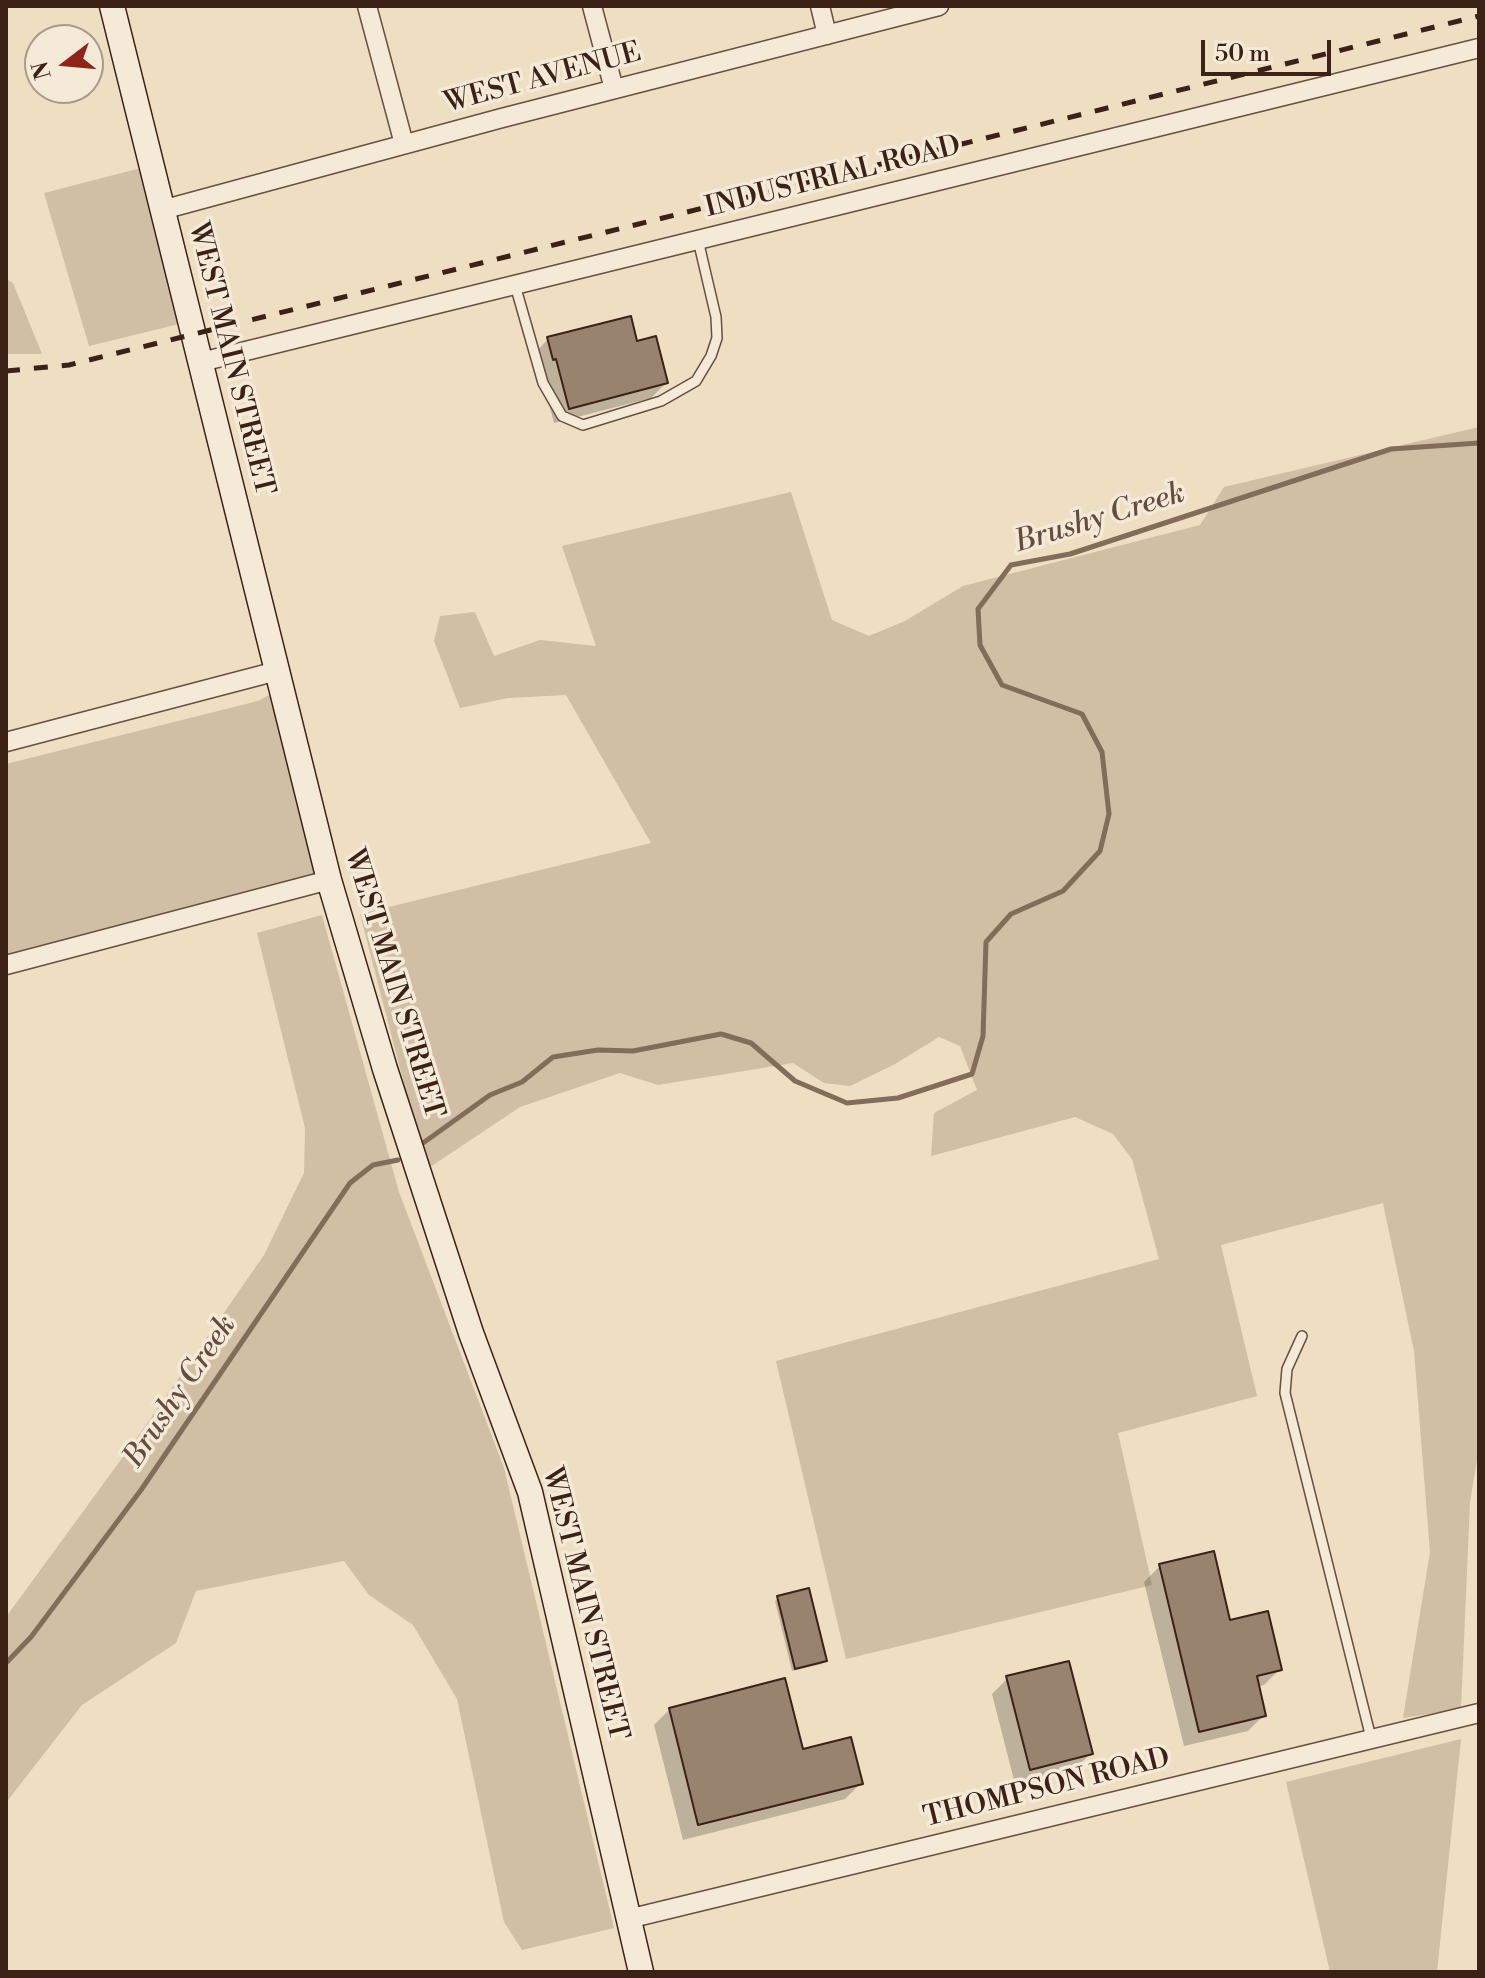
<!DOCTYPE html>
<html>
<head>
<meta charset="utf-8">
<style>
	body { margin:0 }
	#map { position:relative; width:1485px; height:1978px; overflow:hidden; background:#eedec2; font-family:"Libre Bodoni",serif }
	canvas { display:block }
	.frame { position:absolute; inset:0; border:8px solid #3b2116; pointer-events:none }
	.north { position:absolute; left:24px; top:24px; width:80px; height:80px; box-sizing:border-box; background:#f4ead7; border:2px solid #aa9a8a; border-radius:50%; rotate:254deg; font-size:22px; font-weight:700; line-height:32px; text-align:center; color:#3b2116 }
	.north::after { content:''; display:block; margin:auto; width:28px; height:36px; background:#8f2418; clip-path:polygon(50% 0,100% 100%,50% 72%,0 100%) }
	.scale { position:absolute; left:1201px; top:40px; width:130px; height:36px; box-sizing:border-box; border:4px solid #3b2116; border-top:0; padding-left:10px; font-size:24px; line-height:28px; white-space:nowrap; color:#3b2116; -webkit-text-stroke:6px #f4ead7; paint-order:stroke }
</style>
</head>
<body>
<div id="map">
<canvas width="1485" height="1978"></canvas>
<div class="frame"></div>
<div class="north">N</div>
<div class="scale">50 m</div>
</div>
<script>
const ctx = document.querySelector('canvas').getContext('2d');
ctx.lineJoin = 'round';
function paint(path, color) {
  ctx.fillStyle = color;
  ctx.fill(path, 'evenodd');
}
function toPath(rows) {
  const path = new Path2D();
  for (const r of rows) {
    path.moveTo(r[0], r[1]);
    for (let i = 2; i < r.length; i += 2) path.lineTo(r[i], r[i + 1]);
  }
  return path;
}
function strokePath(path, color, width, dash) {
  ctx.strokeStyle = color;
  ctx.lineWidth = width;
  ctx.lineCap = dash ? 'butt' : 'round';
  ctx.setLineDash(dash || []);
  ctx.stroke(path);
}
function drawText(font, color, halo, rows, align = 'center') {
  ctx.font = font + ' "Libre Bodoni",serif';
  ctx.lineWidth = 7;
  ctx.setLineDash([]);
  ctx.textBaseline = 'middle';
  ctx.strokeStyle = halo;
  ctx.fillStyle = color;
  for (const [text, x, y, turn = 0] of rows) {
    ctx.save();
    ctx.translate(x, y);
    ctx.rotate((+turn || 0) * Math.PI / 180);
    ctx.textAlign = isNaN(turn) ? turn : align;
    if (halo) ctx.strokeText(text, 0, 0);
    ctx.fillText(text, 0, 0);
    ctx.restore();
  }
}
paint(toPath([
	[141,168,179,324,89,346,44,193],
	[6,279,13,283,42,354,6,354],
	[1479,427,1479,1448,1470,1502,1461,1709,1403,1718,1430,1552,1414,1351,1383,1203,1221,1245,1257,1396,1118,1433,1152,1585,846,1659,776,1361,1159,1259,1132,1159,1113,1134,1075,1117,931,1156,934,1113,977,1090,960,1046,939,1037,895,1064,850,1086,824,1083,793,1063,658,1085,620,1073,520,1107,430,1167,410,1107,360,914,651,843,566,695,508,698,460,708,434,641,440,616,475,612,494,656,540,640,596,646,562,546,791,492,832,620,869,636,905,621,963,586,1200,525,1224,487],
	[271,694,316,870,307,887,6,963,6,764,258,701],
	[322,915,399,1192,504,1468,614,1928,522,1950,504,1922,457,1699,413,1625,369,1595,344,1561,196,1591,176,1643,82,1705,8,1800,6,1816,6,1617,139,1435,264,1255,304,1173,305,1128,257,933],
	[1461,1739,1437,1972,1330,1972,1286,1782]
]), '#d0bea5');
paint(toPath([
	[548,339,636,343,666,383,651,398,554,423,541,374,533,355],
	[1160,1566,1229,1622,1280,1669,1264,1685,1257,1687,1264,1715,1248,1731,1184,1746,1144,1582],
	[778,1598,825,1661,822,1664,792,1671,775,1601],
	[1008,1678,1090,1754,1075,1769,1015,1784,992,1694],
	[670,1709,802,1752,861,1783,845,1799,683,1840,654,1725]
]), '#0003');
strokePath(toPath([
	[423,1143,490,1095,522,1082,553,1057,598,1050,633,1051,721,1034,751,1043,795,1081,847,1103,898,1098,972,1074,983,1036,986,942,1011,914,1063,891,1100,851,1109,814,1102,752,1082,714,1002,685,980,645,978,609,1011,565,1070,554,1391,449,1479,443],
	[6,1663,31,1637,141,1490,350,1183,373,1165,398,1160]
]), '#826c5a', 5);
const building = toPath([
	[631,316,637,341,656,336,668,383,569,409,556,359,553,360,547,337,631,316],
	[1214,1551,1230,1620,1268,1611,1282,1670,1257,1676,1266,1716,1199,1732,1159,1564,1214,1551],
	[809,1588,827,1661,795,1669,777,1596,809,1588],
	[1069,1661,1093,1754,1030,1770,1006,1676,1069,1661],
	[785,1678,803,1749,851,1737,863,1784,698,1825,669,1708,785,1678]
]);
paint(building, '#98836f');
strokePath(building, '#3b2116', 2);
const lane = toPath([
	[515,285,543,383,562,416,583,425,661,401,696,381,711,356,717,338,716,317,698,240],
	[1302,1336,1287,1369,1285,1393,1371,1738]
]);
const street = toPath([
	[367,6,404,144],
	[592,6,614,89],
	[820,6,827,35],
	[162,210,502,118,939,6],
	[201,362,1479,48],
	[6,742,277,671],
	[6,965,329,880],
	[628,1919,1479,1713]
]);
const secondary = toPath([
	[112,6,329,880,385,1069,471,1333,530,1492,641,1972]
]);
strokePath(lane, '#685041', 12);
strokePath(street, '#685041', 21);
strokePath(secondary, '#3b2116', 27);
strokePath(lane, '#f4ead7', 9);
strokePath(street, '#f4ead7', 18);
strokePath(secondary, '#f4ead7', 24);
strokePath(toPath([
	[6,371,69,365,1479,16]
]), '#3b2116', 5, [14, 14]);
drawText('28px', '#3b2116', '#f4ead7', [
	["WEST AVENUE",543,79,-15],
	["INDUSTRIAL ROAD",833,178,-14],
	["WEST MAIN STREET",230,359,76],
	["WEST MAIN STREET",393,984,73],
	["WEST MAIN STREET",584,1604,76],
	["THOMPSON ROAD",1047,1789,-14]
]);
drawText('italic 30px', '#644d3e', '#f4ead7', [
	["Brushy Creek",1100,519,-17],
	["Brushy Creek",181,1392,-56]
]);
</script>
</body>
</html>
